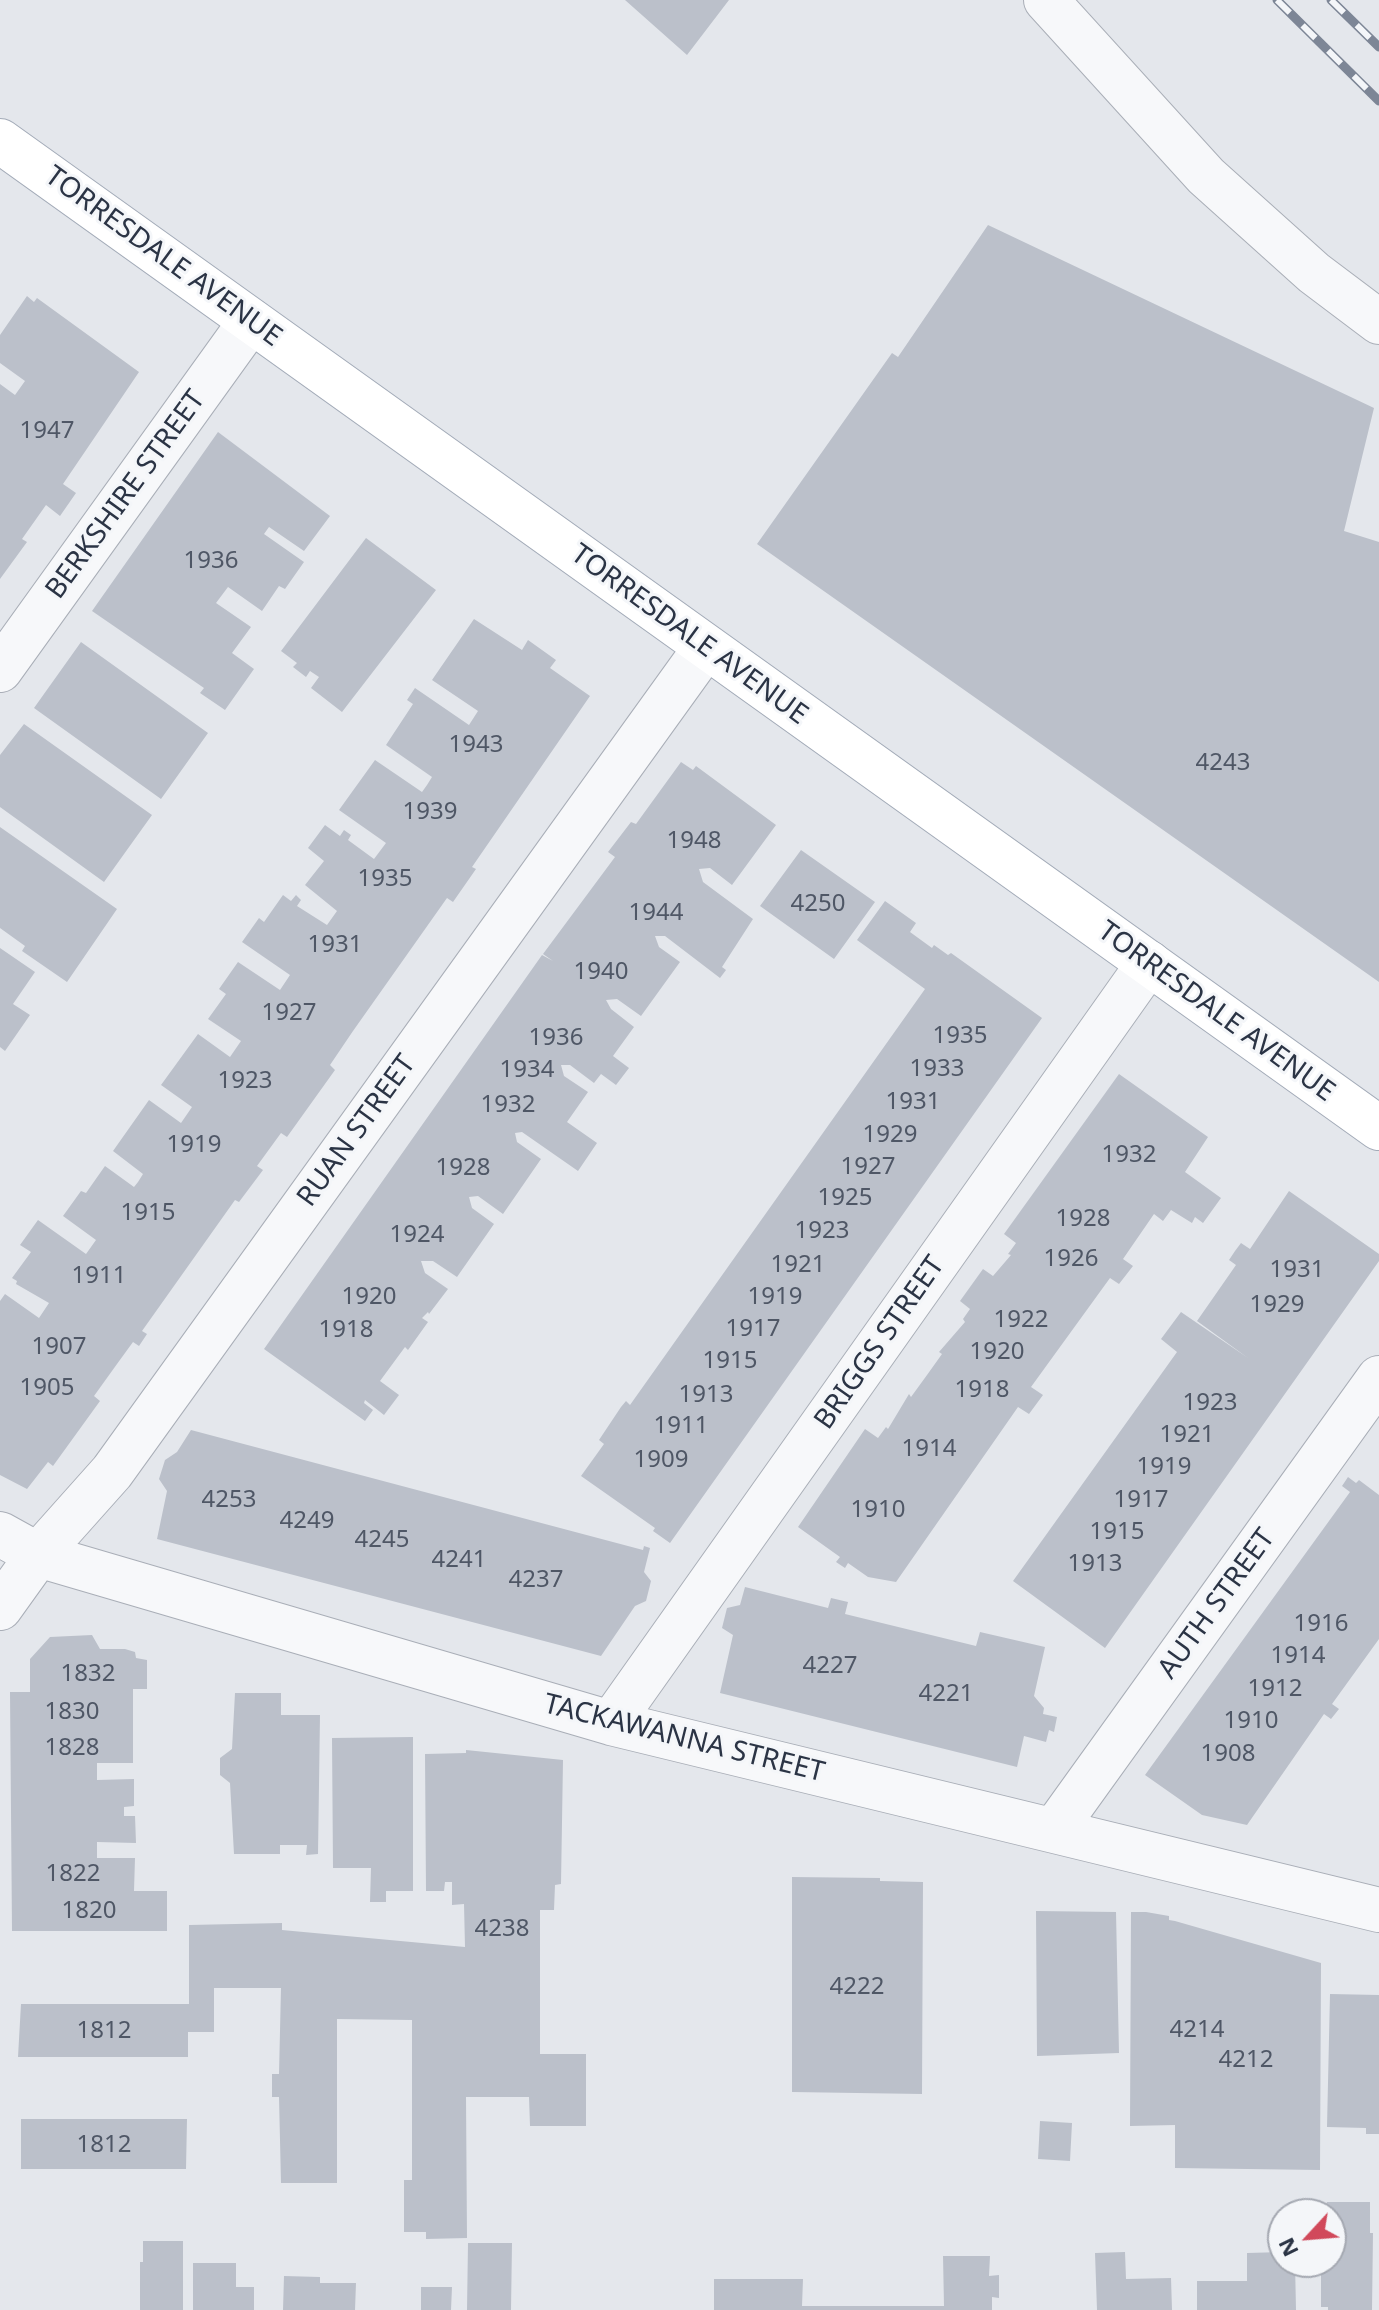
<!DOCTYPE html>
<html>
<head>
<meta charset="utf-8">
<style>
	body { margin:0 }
	#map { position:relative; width:1379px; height:2310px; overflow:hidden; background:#e4e7ec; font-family:"Noto Sans",sans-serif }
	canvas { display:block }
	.north { position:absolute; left:1267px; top:2198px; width:80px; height:80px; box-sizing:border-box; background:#f4f6f9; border:2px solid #a4a8b1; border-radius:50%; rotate:244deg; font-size:22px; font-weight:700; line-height:32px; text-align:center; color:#2b3445 }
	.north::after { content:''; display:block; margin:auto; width:28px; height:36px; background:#d1495b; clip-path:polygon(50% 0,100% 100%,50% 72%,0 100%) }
</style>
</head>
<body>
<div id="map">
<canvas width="1379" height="2310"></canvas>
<div class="north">N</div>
</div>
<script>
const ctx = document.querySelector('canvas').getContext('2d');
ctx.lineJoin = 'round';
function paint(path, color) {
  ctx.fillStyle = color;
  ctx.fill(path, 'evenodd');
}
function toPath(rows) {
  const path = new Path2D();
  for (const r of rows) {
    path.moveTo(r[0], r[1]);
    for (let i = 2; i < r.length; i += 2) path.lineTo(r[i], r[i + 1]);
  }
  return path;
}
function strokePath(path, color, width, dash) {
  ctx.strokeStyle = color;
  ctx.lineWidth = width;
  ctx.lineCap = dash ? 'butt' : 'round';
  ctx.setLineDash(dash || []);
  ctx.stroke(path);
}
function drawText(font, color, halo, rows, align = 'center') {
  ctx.font = font + ' "Noto Sans",sans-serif';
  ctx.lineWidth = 6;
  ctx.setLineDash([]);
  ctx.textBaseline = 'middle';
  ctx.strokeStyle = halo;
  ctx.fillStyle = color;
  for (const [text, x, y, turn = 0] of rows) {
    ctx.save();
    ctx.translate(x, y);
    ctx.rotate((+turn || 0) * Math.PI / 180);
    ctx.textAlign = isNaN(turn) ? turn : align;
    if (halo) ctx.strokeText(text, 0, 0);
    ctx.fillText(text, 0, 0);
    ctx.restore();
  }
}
paint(toPath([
	[625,0,729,0,687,55],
	[988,225,1374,408,1344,531,1379,542,1379,982,757,544,892,353,898,357],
	[27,296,34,302,37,298,139,372,63,484,76,493,60,516,46,505,22,539,27,542,0,579,0,384,15,395,25,381,0,363,0,335],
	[218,432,330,516,304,551,269,527,264,534,304,562,285,589,279,586,262,611,228,587,216,603,251,627,232,653,254,669,225,710,200,693,204,688,92,611],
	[366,538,436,590,342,712,311,688,319,677,310,671,306,677,293,667,297,663,281,651],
	[474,619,522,650,528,640,556,660,550,668,590,696,472,867,476,869,453,902,447,898,353,1031,330,1065,335,1070,287,1137,281,1133,257,1166,263,1170,239,1202,235,1200,142,1331,147,1334,139,1346,133,1342,117,1364,94,1396,100,1401,53,1466,48,1462,27,1489,0,1475,0,1301,5,1294,39,1318,49,1303,16,1284,17,1281,12,1278,31,1252,20,1245,38,1220,86,1254,96,1240,63,1216,81,1191,86,1193,105,1166,134,1187,138,1182,143,1174,113,1151,149,1100,181,1123,192,1107,161,1085,198,1034,230,1057,241,1041,208,1019,226,994,219,989,238,962,280,990,290,975,242,942,259,918,264,922,283,895,291,901,296,895,301,900,297,906,327,925,337,911,305,885,324,861,308,848,325,825,340,836,344,830,351,835,348,840,374,859,386,843,339,810,375,760,422,792,427,785,432,777,386,745,413,704,407,700,415,688,469,725,478,711,432,680],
	[81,642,208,733,161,799,34,708],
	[24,724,152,815,104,882,0,807,0,755],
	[681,762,693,770,696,766,776,825,732,885,710,868,699,869,703,882,753,919,722,967,726,970,720,978,665,936,655,936,659,947,680,962,641,1016,617,999,606,1000,611,1009,634,1027,613,1056,629,1068,616,1085,601,1074,594,1083,570,1065,561,1065,564,1076,588,1092,567,1122,597,1143,578,1171,522,1132,515,1133,517,1142,541,1159,503,1214,478,1196,469,1197,472,1208,494,1224,457,1277,433,1261,421,1261,425,1273,448,1289,429,1314,428,1312,422,1318,428,1322,408,1350,405,1347,380,1381,399,1395,384,1415,365,1400,364,1403,373,1410,365,1421,264,1349,542,955,553,961,543,954,615,857,608,852,631,822,636,824],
	[0,827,117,909,67,982,22,951,25,946,0,928],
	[801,850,875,902,834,959,760,906],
	[885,901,916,923,910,932,932,948,934,945,948,955,951,953,1042,1018,670,1543,653,1531,655,1528,581,1476,604,1444,599,1440,621,1407,626,1401,630,1405,925,989,857,940],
	[0,948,35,972,13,1004,30,1015,5,1051,0,1047],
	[1119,1074,1208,1137,1185,1172,1221,1198,1203,1223,1195,1217,1192,1223,1171,1210,1163,1221,1154,1214,1123,1259,1133,1266,1119,1284,1110,1278,1031,1387,1043,1395,1029,1414,1018,1407,896,1582,868,1577,848,1563,845,1568,836,1562,840,1557,798,1527,865,1429,878,1438,886,1427,888,1429,909,1394,911,1397,927,1375,942,1354,939,1352,965,1322,963,1319,970,1309,960,1301,983,1269,993,1276,1011,1255,1008,1254,1016,1243,1004,1234],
	[1289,1191,1379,1254,1379,1261,1105,1648,1013,1581,1177,1352,1161,1339,1181,1312,1248,1358,1197,1321,1236,1265,1229,1260,1235,1251,1241,1243,1250,1249],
	[191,1430,643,1550,644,1546,650,1548,644,1572,651,1581,646,1601,635,1606,601,1656,157,1539,167,1491,159,1479,165,1460,177,1452],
	[1348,1477,1356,1483,1359,1480,1379,1495,1379,1639,1332,1704,1339,1709,1331,1719,1324,1714,1247,1825,1202,1815,1145,1775,1350,1492,1342,1486],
	[745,1587,828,1608,831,1598,848,1602,845,1614,976,1646,980,1632,1045,1647,1034,1696,1044,1708,1043,1714,1057,1717,1054,1732,1049,1730,1046,1742,1024,1736,1017,1767,720,1693,733,1635,722,1628,727,1608,740,1605],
	[92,1635,100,1649,125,1649,135,1652,136,1658,147,1660,147,1689,133,1689,133,1763,97,1763,97,1780,134,1779,134,1806,124,1807,124,1816,135,1816,136,1843,97,1842,97,1858,135,1858,134,1891,167,1891,167,1931,12,1931,10,1692,30,1692,30,1659,50,1637],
	[235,1693,281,1693,281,1715,320,1715,318,1854,306,1855,307,1845,280,1845,280,1854,234,1854,230,1783,220,1775,220,1758,232,1749],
	[413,1737,413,1891,386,1891,386,1902,370,1902,371,1868,333,1868,332,1738],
	[466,1750,563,1760,561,1884,555,1885,554,1910,540,1910,540,2054,586,2054,586,2126,530,2126,529,2097,466,2097,467,2238,426,2239,426,2232,404,2232,404,2180,412,2180,412,2020,337,2019,337,2183,281,2183,279,2097,272,2097,272,2074,279,2074,281,1988,214,1988,214,2032,188,2032,188,2057,18,2057,21,2004,189,2004,189,1925,282,1923,282,1930,465,1947,464,1904,452,1905,452,1882,445,1882,444,1891,426,1891,425,1754,466,1753],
	[792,1877,880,1878,880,1881,923,1882,922,2094,792,2092],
	[1036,1911,1116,1912,1119,2053,1037,2056],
	[1131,1912,1146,1912,1169,1916,1169,1920,1175,1921,1321,1963,1320,2170,1175,2168,1175,2125,1130,2126],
	[1330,1994,1379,1995,1379,2134,1366,2134,1366,2128,1327,2127],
	[21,2119,187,2119,186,2169,21,2169],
	[1040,2121,1072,2123,1070,2161,1038,2159],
	[1327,2202,1370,2202,1370,2233,1373,2233,1372,2310,1328,2310,1328,2307,1321,2307,1321,2262,1331,2262,1331,2214,1326,2214],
	[143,2241,183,2241,183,2310,140,2310,140,2262,143,2262],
	[468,2243,512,2243,511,2310,467,2310],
	[1125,2252,1126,2279,1171,2278,1172,2310,1097,2310,1095,2253],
	[1283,2252,1283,2262,1295,2262,1296,2310,1197,2310,1197,2281,1247,2281,1247,2253],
	[943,2256,990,2256,989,2276,999,2275,999,2298,992,2297,992,2310,714,2310,714,2279,803,2279,802,2306,944,2306],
	[193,2263,236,2263,236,2287,254,2287,254,2310,193,2310],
	[284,2276,320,2277,320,2283,356,2283,355,2310,283,2310],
	[421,2287,452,2287,451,2310,421,2310]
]), '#bbc0ca');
const minor = toPath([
	[1046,0,1206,176,1314,273,1379,322],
	[0,670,251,321],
	[0,1534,38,1555,611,1723,1379,1910],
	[0,1608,38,1555,112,1472,706,647],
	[611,1723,1149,963],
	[1054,1830,1379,1378]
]);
const major = toPath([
	[0,141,1379,1128]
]);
strokePath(minor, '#a9aeb7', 46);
strokePath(major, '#a3abb8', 46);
strokePath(minor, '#f7f8fa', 44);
strokePath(major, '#fff', 44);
const rail = toPath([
	[1277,0,1379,101],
	[1331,0,1379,47]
]);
strokePath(rail, '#7d8696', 9);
strokePath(rail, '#f4f6f9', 6, [18]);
drawText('24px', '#4f5766', null, [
	["1947",47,431],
	["1936",211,561],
	["1943",476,745],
	["4243",1223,763],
	["1939",430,812],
	["1948",694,841],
	["1935",385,879],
	["4250",818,904],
	["1944",656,913],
	["1931",335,945],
	["1940",601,972],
	["1927",289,1013],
	["1935",960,1036],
	["1936",556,1038],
	["1933",937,1069],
	["1934",527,1070],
	["1923",245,1081],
	["1931",913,1102],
	["1932",508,1105],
	["1929",890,1135],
	["1919",194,1145],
	["1932",1129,1155],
	["1927",868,1167],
	["1928",463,1168],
	["1925",845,1198],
	["1915",148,1213],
	["1928",1083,1219],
	["1923",822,1231],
	["1924",417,1235],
	["1926",1071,1259],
	["1921",798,1265],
	["1931",1297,1270],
	["1911",99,1276],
	["1920",369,1297],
	["1919",775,1297],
	["1929",1277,1305],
	["1922",1021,1320],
	["1917",753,1329],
	["1918",346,1330],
	["1907",59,1347],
	["1920",997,1352],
	["1915",730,1361],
	["1905",47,1388],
	["1918",982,1390],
	["1913",706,1395],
	["1923",1210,1403],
	["1911",681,1426],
	["1921",1187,1435],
	["1914",929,1449],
	["1909",661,1460],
	["1919",1164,1467],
	["4253",229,1500],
	["1917",1141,1500],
	["1910",878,1510],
	["4249",307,1521],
	["1915",1117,1532],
	["4245",382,1540],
	["4241",459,1560],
	["1913",1095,1564],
	["4237",536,1580],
	["1916",1321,1624],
	["1914",1298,1656],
	["4227",830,1666],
	["1832",88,1674],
	["1912",1275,1689],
	["4221",946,1694],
	["1830",72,1712],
	["1910",1251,1721],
	["1828",72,1748],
	["1908",1228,1754],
	["1822",73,1874],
	["1820",89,1911],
	["4238",502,1929],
	["4222",857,1987],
	["4214",1197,2030],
	["1812",104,2031],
	["4212",1246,2060],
	["1812",104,2145]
]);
drawText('28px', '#2b3445', '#f4f6f9', [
	["TORRESDALE AVENUE",163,257,36],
	["BERKSHIRE STREET",126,495,-54],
	["TORRESDALE AVENUE",689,635,36],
	["TORRESDALE AVENUE",1216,1012,36],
	["RUAN STREET",357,1131,-54],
	["BRIGGS STREET",880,1343,-55],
	["AUTH STREET",1217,1604,-54],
	["TACKAWANNA STREET",684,1739,14]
]);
</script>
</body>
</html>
